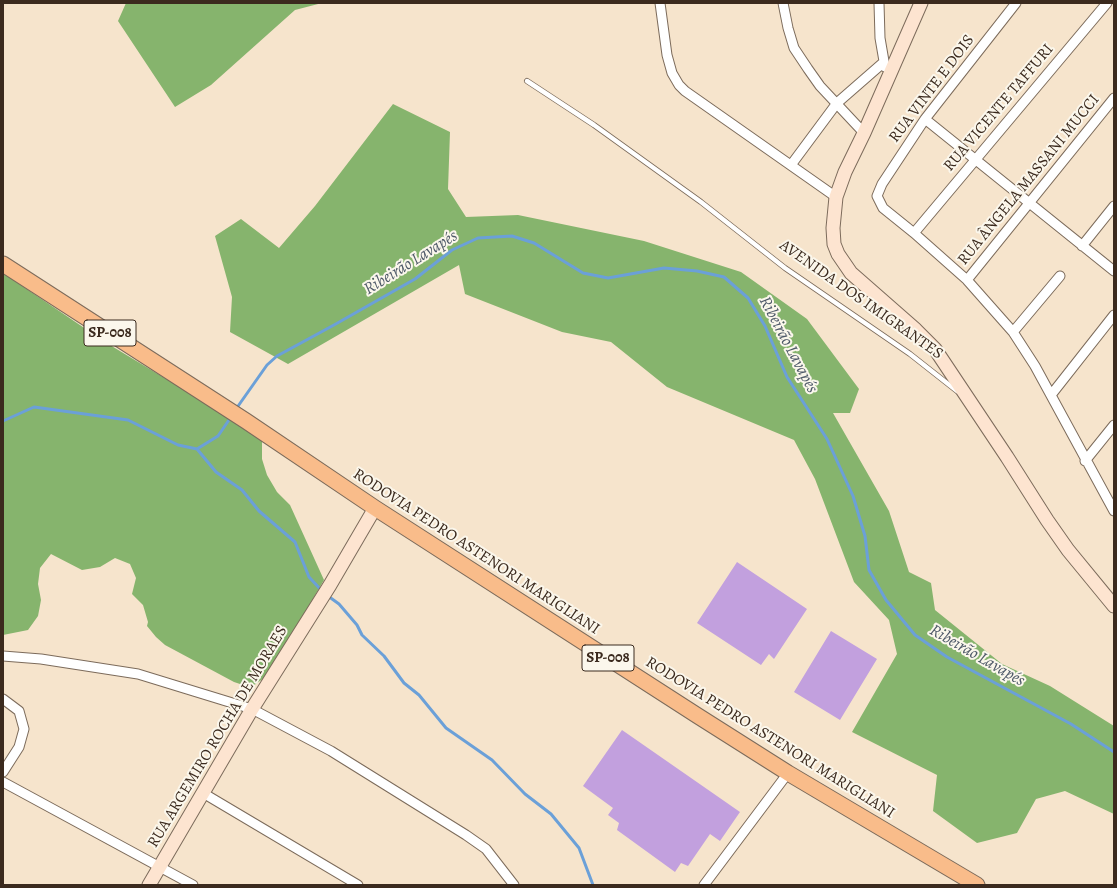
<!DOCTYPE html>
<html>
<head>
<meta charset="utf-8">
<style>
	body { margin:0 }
	#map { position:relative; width:1117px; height:888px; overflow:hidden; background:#f6e4cc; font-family:Alegreya,serif }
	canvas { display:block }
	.frame { position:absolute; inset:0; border:4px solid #3b2a1e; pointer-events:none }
</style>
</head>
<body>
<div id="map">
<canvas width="1117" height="888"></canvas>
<div class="frame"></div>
</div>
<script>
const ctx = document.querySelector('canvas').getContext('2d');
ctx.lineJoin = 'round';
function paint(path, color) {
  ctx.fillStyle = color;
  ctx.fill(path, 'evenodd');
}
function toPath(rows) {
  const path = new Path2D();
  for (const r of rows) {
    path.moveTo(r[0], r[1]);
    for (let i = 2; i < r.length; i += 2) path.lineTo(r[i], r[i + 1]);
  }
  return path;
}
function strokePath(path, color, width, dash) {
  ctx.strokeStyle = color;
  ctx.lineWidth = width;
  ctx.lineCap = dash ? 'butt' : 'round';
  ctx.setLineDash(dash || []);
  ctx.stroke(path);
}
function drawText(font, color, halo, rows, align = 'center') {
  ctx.font = font + ' Alegreya,serif';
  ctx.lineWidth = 4;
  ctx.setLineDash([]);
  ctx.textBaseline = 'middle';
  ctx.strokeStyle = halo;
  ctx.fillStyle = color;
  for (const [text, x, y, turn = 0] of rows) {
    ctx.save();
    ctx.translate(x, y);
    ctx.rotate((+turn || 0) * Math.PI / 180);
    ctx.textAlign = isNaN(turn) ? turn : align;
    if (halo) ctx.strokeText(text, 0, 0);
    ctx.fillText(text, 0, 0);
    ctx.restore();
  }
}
paint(toPath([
	[126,3,322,3,295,10,211,85,175,107,118,21],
	[393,104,450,132,448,189,466,217,518,215,644,241,741,272,807,319,859,389,850,413,833,413,889,511,909,572,931,583,935,610,1002,664,1050,686,1114,726,1114,814,1065,791,1036,799,1017,833,977,843,933,811,937,775,852,732,897,654,889,620,854,582,815,479,794,440,667,387,611,342,562,332,465,294,459,265,288,364,230,332,232,297,215,236,241,219,279,248,315,206],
	[3,273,105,342,186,391,262,441,262,459,267,475,277,492,290,505,324,580,275,664,264,678,253,686,246,686,234,682,165,645,156,637,147,626,148,622,143,605,132,594,136,578,130,564,115,558,100,567,82,570,51,554,40,568,38,584,41,600,38,616,28,630,3,635]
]), '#86b46d');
strokePath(toPath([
	[236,409,267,365,277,356,334,325,415,279,452,250,478,238,512,236,534,243,583,273,608,278,664,268,697,271,724,277,748,298,765,326,787,377,827,439,853,496,865,536,869,570,886,600,915,635,947,657,1071,724,1114,752],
	[3,421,34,407,128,420,178,445,197,449,218,436,231,417],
	[197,449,216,472,242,490,259,511,295,542,309,577,322,591],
	[328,596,339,604,357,625,362,635,384,656,404,683,419,695,446,728,492,760,525,794,551,814,579,848,593,885]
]), '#6ba0d8', 3);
paint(toPath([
	[737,562,807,609,774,659,769,654,761,665,697,623],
	[831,631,877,659,840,720,794,692],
	[622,730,740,812,720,841,710,834,688,866,681,863,675,872,617,830,619,823,608,815,613,808,583,786]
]), '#c2a0de');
const lane = toPath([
	[527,81,594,125,701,202,785,268,910,354,957,391]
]);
const street = toPath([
	[660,3,667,55,672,73,679,85,685,91,836,197],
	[783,3,788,28,794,48,808,69,820,86,864,133],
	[879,3,880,38,885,67],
	[1016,3,925,119,882,184,877,196,883,208,914,233,967,280,1013,332,1035,366,1114,511],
	[925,119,1114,271],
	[791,165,837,103,884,62],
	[914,233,1107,3],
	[1082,246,1114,206],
	[967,280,1114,98],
	[1013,332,1060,276],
	[1051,395,1114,315],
	[1085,461,1114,425],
	[3,656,41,659,138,674,252,709,331,751,466,835,486,849,514,885],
	[3,699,19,711,24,729,19,747,3,772],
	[3,782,193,885],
	[203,793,358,885],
	[704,885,788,773]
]);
const secondary = toPath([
	[921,3,864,133,845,172,836,197,833,228,834,244,838,254,851,273,916,330,935,349,1007,457,1047,520,1068,550,1114,606],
	[149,885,252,709,330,585,375,508]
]);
const primary = toPath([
	[3,264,246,421,375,508,698,716,788,773,977,885]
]);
strokePath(lane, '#7c6b5b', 6);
strokePath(street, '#7c6b5b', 11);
strokePath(secondary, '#7c6b5b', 15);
strokePath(primary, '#7c6b5b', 17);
strokePath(lane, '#fff', 4.5);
strokePath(street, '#fff', 9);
strokePath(secondary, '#fde4d0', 13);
strokePath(primary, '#f9bc8a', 15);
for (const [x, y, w] of [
	[110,333,52],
	[608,658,52]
]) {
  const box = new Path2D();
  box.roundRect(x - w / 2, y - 13, w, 26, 3);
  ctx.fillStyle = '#fbf7ec';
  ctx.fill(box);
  strokePath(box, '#3b2a1e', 1);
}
drawText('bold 15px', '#3b2a1e', null, [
	["SP-008",110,333],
	["SP-008",608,658]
]);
drawText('16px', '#3b2a1e', '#fbf7ec', [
	["RUA VINTE E DOIS",932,89,-53],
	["RUA VICENTE TAFFURI",999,108,-50],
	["RUA ÂNGELA MASSANI MUCCI",1029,180,-51],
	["AVENIDA DOS IMIGRANTES",861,300,35],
	["RODOVIA PEDRO ASTENORI MARIGLIANI",476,552,33],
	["RUA ARGEMIRO ROCHA DE MORAES",218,737,-59],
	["RODOVIA PEDRO ASTENORI MARIGLIANI",770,738,32]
]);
drawText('italic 17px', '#4e5968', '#fbf7ec', [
	["Ribeirão Lavapés",411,263,-32],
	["Ribeirão Lavapés",788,345,62],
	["Ribeirão Lavapés",977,656,30]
]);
</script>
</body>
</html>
